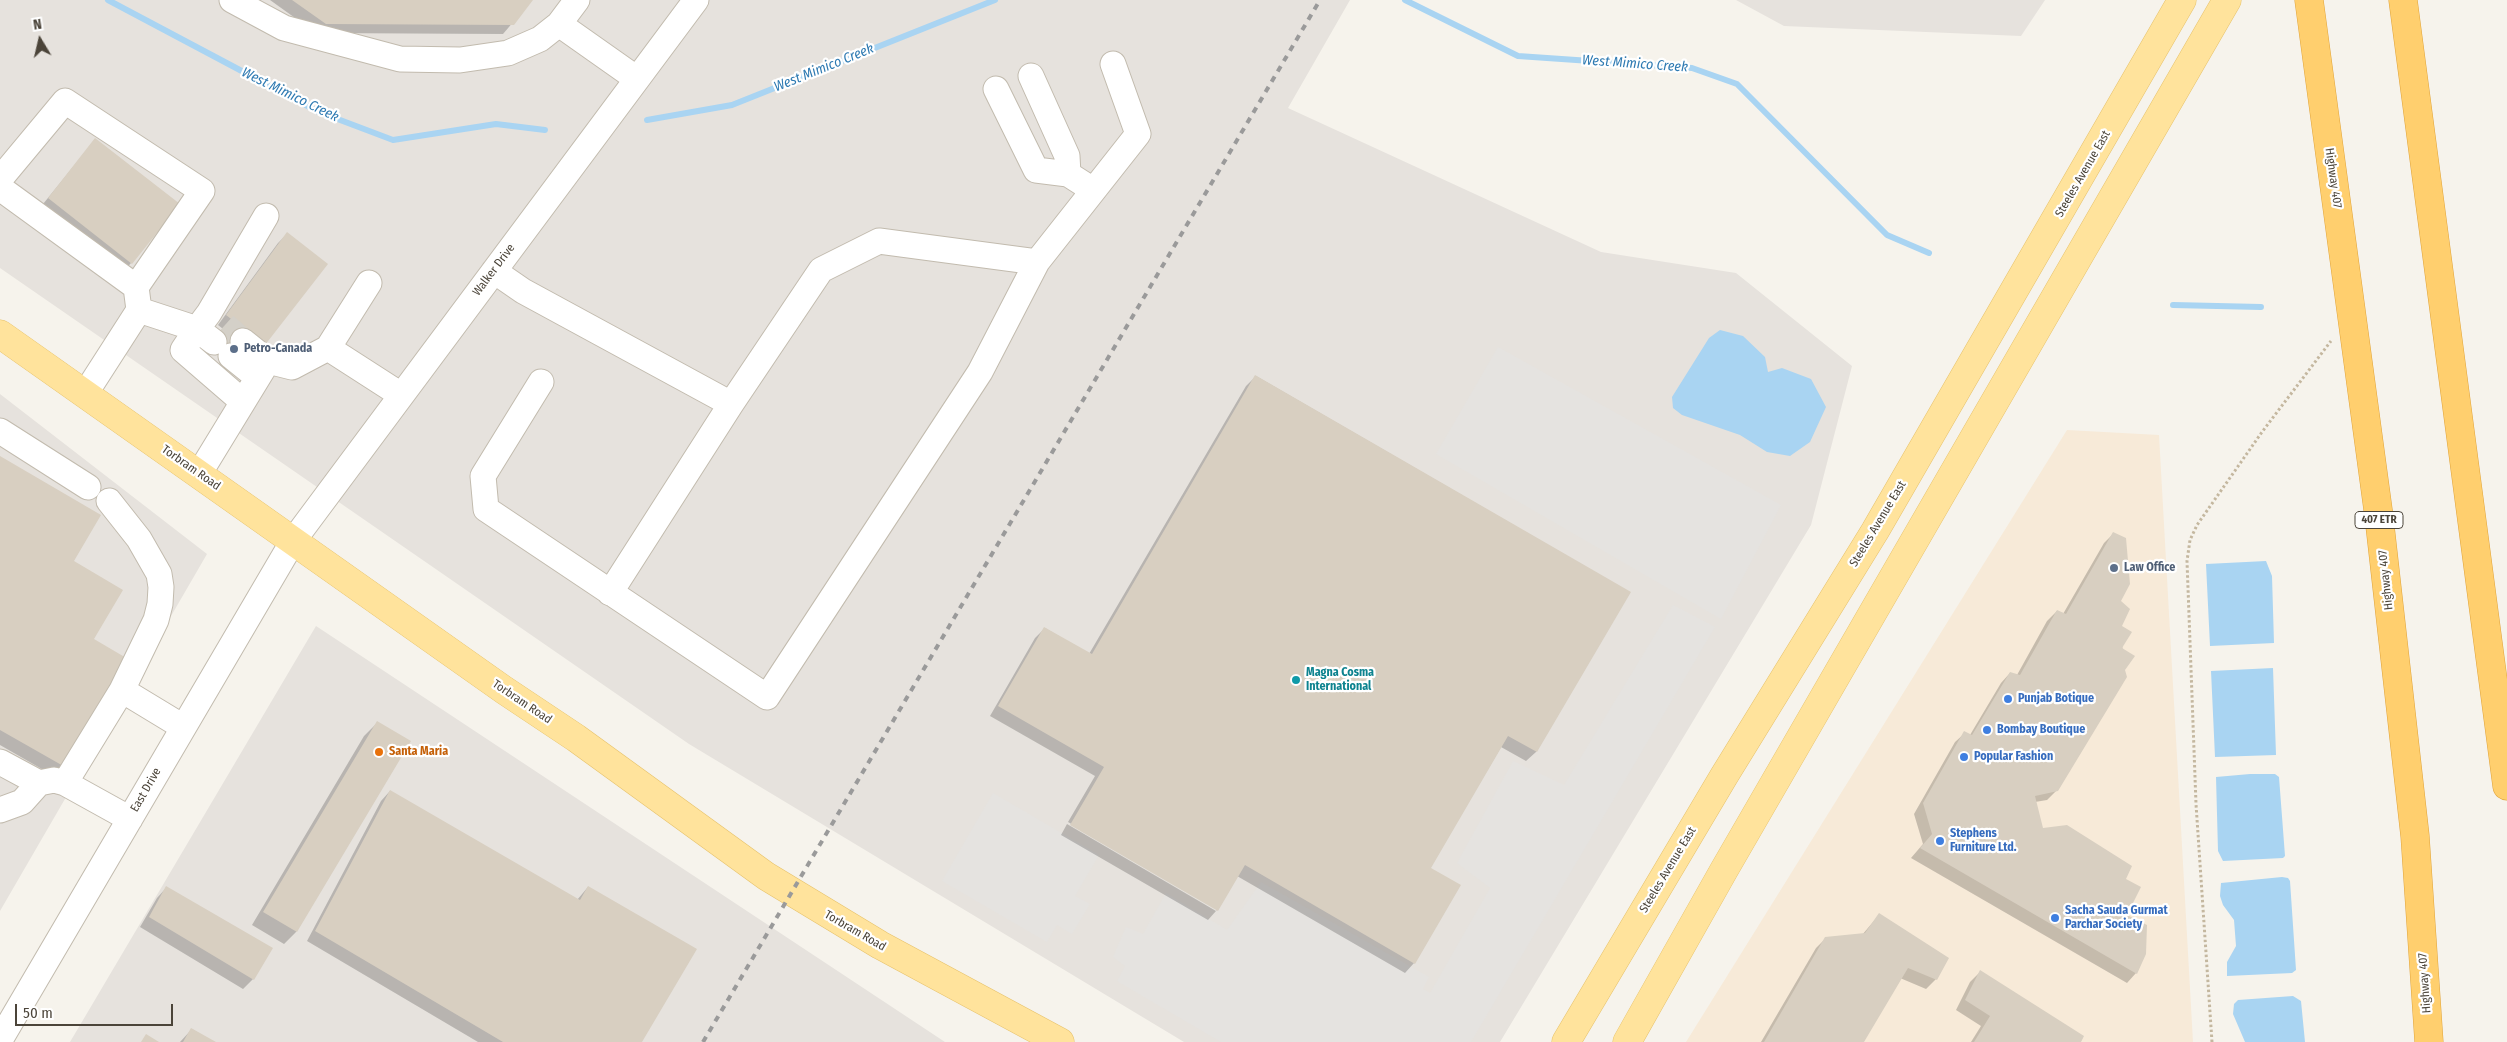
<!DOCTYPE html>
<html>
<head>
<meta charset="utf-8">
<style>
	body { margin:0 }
	#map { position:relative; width:2507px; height:1042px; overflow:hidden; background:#f6f3ec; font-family:"Fira Sans Condensed",sans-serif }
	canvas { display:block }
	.north { position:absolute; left:15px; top:15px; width:50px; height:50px; -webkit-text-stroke:4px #fff; paint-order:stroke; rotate:351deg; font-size:14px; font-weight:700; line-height:20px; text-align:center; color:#4b4439 }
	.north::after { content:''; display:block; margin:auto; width:18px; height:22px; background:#4b4439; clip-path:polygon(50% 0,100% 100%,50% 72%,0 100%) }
	.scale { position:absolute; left:15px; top:1004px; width:158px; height:22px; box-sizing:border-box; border:2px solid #4b4439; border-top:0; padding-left:6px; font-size:15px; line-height:18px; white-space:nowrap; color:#4b4439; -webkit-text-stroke:4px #fff; paint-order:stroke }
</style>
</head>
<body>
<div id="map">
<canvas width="2507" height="1042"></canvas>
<div class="north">N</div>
<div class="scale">50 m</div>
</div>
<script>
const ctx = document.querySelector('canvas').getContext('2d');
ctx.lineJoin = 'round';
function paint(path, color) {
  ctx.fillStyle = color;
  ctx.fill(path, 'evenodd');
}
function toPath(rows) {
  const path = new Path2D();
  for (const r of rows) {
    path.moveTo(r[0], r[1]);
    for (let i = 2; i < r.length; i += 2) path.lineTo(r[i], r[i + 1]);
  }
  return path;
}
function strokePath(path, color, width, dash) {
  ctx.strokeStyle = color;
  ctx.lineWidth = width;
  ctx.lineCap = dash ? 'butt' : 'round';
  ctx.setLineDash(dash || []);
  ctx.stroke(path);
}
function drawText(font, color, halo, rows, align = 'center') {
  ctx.font = font + ' "Fira Sans Condensed",sans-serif';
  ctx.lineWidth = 4.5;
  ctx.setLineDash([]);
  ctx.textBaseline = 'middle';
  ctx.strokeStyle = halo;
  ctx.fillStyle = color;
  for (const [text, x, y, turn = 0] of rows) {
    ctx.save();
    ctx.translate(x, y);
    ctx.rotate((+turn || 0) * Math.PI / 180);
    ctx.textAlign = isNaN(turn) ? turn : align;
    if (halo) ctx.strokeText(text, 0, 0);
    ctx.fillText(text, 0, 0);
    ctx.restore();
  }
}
paint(toPath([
	[2067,430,2159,435,2193,1042,1686,1042]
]), '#f7ead8');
paint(toPath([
	[0,0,1350,0,1288,108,1601,252,1736,273,1852,366,1811,525,1500,1042,1184,1042,689,744,0,268],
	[1736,0,2045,0,2021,36,1784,26],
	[0,394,207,554,0,911],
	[316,626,945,1042,70,1042]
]), '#e6e2dd');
paint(toPath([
	[1498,347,1781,505,1721,619,1436,454],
	[1673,605,1715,627,1471,1042,1221,1042,1117,981,1125,966,1113,957,1126,927,1143,934,1166,893,1227,930,1261,882,1429,977,1423,989,1430,993,1490,888,1457,863,1513,761,1564,785],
	[993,793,1099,855,1075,896,1090,904,1072,934,1057,925,1047,942,942,881]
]), '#e5e3e0');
paint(toPath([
	[1720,330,1743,336,1765,357,1768,372,1782,368,1811,379,1826,407,1810,442,1790,456,1767,452,1740,435,1682,415,1673,408,1672,397,1709,338],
	[2266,561,2272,576,2274,643,2210,646,2206,564],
	[2273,668,2276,755,2215,757,2211,671],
	[2250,774,2275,774,2279,777,2285,856,2283,858,2223,861,2218,851,2216,777],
	[2282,877,2288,878,2290,881,2296,970,2292,973,2227,976,2227,962,2236,946,2234,920,2223,905,2220,896,2221,883],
	[2293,996,2301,1001,2305,1042,2245,1042,2233,1014,2234,1004,2238,1000]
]), '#a9d4f2');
paint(toPath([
	[270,0,532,0,503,34,316,33],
	[95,140,131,263,122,273,39,209],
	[287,234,255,354,218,325,278,243],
	[1256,376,1629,592,1536,752,1526,761,1501,747,1429,868,1414,963,1405,973,1237,876,1216,911,1216,908,1068,822,1095,776,990,716,1035,638,1045,628,1089,654,1246,386],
	[0,457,93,640,64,766,54,776,0,745],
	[2114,533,2124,670,2057,790,2047,800,2035,802,2042,830,2124,879,2126,915,2136,973,2127,983,1911,858,1923,844,1914,814,1955,742,1965,733,1970,735,2001,683,2010,673,2017,675,2047,621,2057,611,2063,614,2104,543],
	[377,723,409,742,296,932,284,944,252,925,364,736],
	[390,791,577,900,588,887,640,1042,478,1042,307,941,381,801],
	[1067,824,1216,911,1208,920,1061,835],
	[166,888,271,949,253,979,243,989,140,927,157,898],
	[1879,915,1936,979,1926,989,1900,978,1862,1042,1761,1042,1816,948,1826,938,1862,935],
	[1980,972,2080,1042,1971,1042,1981,1026,1956,1010,1970,982],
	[192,1029,213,1042,180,1042]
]), '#0003');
strokePath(toPath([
	[108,0,319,112,393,140,496,124,545,130],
	[1405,0,1518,56,1692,68,1737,84,1887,235,1929,253],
	[647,120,732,105,995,0],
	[2173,305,2261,307]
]), '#a9d4f2', 6);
paint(toPath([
	[292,0,533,0,514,25,326,24],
	[95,138,180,204,132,264,48,198],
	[287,232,328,264,265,345,226,315],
	[1255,375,1631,592,1537,752,1508,736,1431,868,1461,885,1415,964,1245,865,1218,911,1070,825,1104,767,998,706,1044,627,1092,654],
	[0,456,101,515,74,561,123,590,94,639,128,659,65,767,0,730],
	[2113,532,2126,538,2130,584,2121,601,2130,609,2122,626,2132,632,2122,648,2135,656,2125,670,2127,677,2058,791,2035,796,2043,828,2067,825,2132,866,2126,879,2141,887,2127,915,2147,925,2146,954,2137,974,1920,848,1932,834,1923,803,1964,731,1972,735,2010,672,2020,675,2057,610,2066,614],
	[377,721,411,741,297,932,263,912],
	[390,790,580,900,588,886,697,949,642,1042,503,1042,315,931],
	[166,886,273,948,254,980,149,917],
	[1879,913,1949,958,1937,980,1908,968,1864,1042,1764,1042,1825,937,1865,933],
	[1980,970,2084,1036,2081,1042,1974,1042,1990,1016,1965,1000],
	[191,1028,216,1042,183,1042],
	[146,1034,159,1042,141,1042]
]), '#d8cfc1');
strokePath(toPath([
	[225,325,243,341]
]), '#d4d0c8', 25, [25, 12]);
const minor = toPath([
	[232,0,284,28,400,59,460,60,508,53,540,39,559,24,637,79],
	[559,24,577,0],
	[1031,76,1067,156,1068,174],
	[996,89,1036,170,1068,174,1093,190],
	[0,179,65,101,202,191,136,287,139,310,85,394],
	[0,188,136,287],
	[494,271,523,291,731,404,821,270,879,241,1037,262,1138,134,1113,64],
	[139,310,197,329,209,313,266,216],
	[243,341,268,361],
	[214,342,197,329,183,350,242,401],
	[328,348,369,283],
	[231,356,257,377],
	[541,382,483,476,486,509,767,697,980,372,1037,262],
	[0,431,88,487],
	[199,474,268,361,292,367,328,348,401,395],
	[109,501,139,539,159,574,161,587,160,604,156,620,122,690,65,783,130,819],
	[610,593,731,404],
	[122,690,183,727],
	[0,762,39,783],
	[0,810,22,802,39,783,54,780,65,783],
	[0,1040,293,541,696,0]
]);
const major = toPath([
	[0,334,504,690,576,738,766,876,880,945,1060,1042],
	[1566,1042,1724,776,1875,531,2182,0],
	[1627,1042,1724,870,2227,0]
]);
const highway = toPath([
	[2309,0,2379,517,2415,836,2429,1042],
	[2403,0,2507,786]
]);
strokePath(minor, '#c2bbae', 27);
strokePath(major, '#e6c16a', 29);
strokePath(highway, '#e0a43c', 29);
strokePath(toPath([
	[2212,1042,2196,804,2187,561,2190,540,2197,525,2262,432,2331,341]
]), '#c4b79f', 3, [2.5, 2.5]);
strokePath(minor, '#fff', 25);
strokePath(major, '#ffe39c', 28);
strokePath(highway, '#ffcf6e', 28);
strokePath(toPath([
	[703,1042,1320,0]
]), '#9a9a9a', 4, [6, 6]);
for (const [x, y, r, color] of [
	[234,349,5,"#5c6f8a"],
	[2114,568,5,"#5c6f8a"],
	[1296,680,5,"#0f9aa8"],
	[2008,699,5,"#3f7fe0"],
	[1987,730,5,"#3f7fe0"],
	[379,752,5,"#e8710a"],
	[1964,757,5,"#3f7fe0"],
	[1940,841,5,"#3f7fe0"],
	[2055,918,5,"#3f7fe0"]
]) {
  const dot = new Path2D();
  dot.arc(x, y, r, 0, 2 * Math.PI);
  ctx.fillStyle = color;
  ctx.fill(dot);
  strokePath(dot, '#fff', 2);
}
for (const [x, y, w] of [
	[2379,520,48]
]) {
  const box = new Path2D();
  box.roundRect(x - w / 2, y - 8.5, w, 17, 4);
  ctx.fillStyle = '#fff';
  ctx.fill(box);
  strokePath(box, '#4b4439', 1);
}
drawText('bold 11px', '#4b4439', null, [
	["407 ETR",2379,520]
]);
drawText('12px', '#4b4439', '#fff', [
	["Steeles Avenue East",2083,174,-60],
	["Highway 407",2333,178,82],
	["Walker Drive",494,270,-53],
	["Torbram Road",191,468,35],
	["Steeles Avenue East",1878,524,-59],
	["Highway 407",2386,580,-96],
	["Torbram Road",522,702,34],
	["East Drive",146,790,-60],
	["Steeles Avenue East",1668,870,-59],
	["Torbram Road",855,931,30],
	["Highway 407",2425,983,-94]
]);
drawText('bold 12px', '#4e5e75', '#fff', [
	["Petro-Canada",244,349],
	["Law Office",2124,568]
], 'left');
drawText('bold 12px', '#0d838f', '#fff', [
	["Magna Cosma",1306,673],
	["International",1306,687]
], 'left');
drawText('bold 12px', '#366cbe', '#fff', [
	["Punjab Botique",2018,699],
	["Bombay Boutique",1997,730],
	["Popular Fashion",1974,757],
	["Stephens",1950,834],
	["Furniture Ltd.",1950,848],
	["Sacha Sauda Gurmat",2065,911],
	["Parchar Society",2065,925]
], 'left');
drawText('bold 12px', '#c56008', '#fff', [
	["Santa Maria",389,752]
], 'left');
drawText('italic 14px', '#2e7ab2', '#fff', [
	["West Mimico Creek",1635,64,4],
	["West Mimico Creek",824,68,-22],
	["West Mimico Creek",290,95,26]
]);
</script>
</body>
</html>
